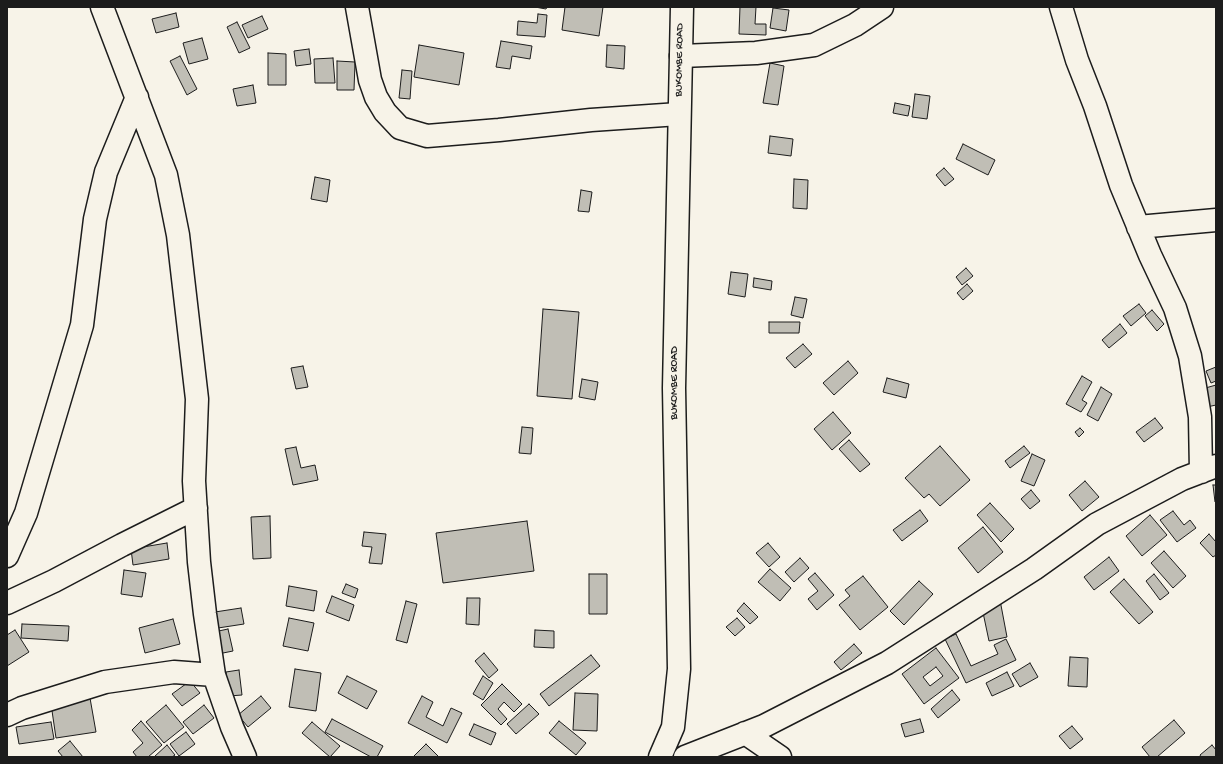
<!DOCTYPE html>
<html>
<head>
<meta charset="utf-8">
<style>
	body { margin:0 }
	#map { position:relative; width:1223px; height:764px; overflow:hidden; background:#f7f3e8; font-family:"Gochi Hand",sans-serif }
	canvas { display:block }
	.frame { position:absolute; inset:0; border:8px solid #1c1c1c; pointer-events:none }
</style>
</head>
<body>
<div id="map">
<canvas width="1223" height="764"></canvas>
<div class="frame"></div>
</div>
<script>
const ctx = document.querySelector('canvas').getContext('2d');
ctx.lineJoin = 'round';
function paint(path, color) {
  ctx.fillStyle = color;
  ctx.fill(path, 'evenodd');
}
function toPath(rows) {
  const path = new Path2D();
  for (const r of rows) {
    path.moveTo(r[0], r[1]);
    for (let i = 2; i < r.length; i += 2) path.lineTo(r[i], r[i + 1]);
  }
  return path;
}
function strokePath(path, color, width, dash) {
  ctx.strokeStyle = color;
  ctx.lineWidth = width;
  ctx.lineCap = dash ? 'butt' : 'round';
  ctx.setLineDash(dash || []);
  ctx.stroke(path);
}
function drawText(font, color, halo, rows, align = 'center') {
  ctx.font = font + ' "Gochi Hand",sans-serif';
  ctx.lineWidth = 3;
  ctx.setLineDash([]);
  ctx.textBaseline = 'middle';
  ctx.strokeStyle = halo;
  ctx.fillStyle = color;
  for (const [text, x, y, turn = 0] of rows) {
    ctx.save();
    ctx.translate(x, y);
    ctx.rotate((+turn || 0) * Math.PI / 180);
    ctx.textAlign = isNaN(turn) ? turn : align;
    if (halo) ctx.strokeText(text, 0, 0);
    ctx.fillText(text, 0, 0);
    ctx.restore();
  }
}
const building = toPath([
	[535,7,547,7,546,9,535,7],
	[565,7,603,7,599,36,562,30,565,7],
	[740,7,756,7,755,24,766,24,766,35,739,34,740,7],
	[773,8,789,10,786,31,770,28,773,8],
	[176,13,179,27,156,33,152,19,176,13],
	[538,14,547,15,545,37,517,35,518,21,537,23,538,14],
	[262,16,268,29,248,38,242,25,262,16],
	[237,22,250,48,239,53,227,27,237,22],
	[202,38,208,59,189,64,183,43,202,38],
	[501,41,532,46,530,59,512,56,510,69,496,67,501,41],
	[419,45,464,53,459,85,414,77,419,45],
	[607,45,625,46,624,69,606,67,607,45],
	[309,49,311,64,296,66,294,51,309,49],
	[268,53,286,54,286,85,268,85,268,53],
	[180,56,197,89,187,95,170,61,180,56],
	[333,58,335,83,315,83,314,59,333,58],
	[337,61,355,62,354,90,337,90,337,61],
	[770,63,784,66,778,105,763,103,770,63],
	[402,70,412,71,410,99,399,98,402,70],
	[253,85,256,103,237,106,233,89,253,85],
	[915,94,930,96,927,119,912,117,915,94],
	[895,103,910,106,908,116,893,113,895,103],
	[770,136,793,139,791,156,768,153,770,136],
	[963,144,995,160,988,175,956,159,963,144],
	[944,168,954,179,945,186,936,175,944,168],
	[315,177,330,180,327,202,311,199,315,177],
	[794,179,808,180,807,209,793,208,794,179],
	[581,190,592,192,589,212,578,211,581,190],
	[966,268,973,276,962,285,956,277,966,268],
	[731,272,748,274,745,297,728,294,731,272],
	[754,278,772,281,771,290,753,287,754,278],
	[967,284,973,291,963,300,957,293,967,284],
	[795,297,807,299,803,318,791,315,795,297],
	[1139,304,1146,313,1131,326,1123,316,1139,304],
	[543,309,579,312,572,399,537,396,543,309],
	[1152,310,1164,324,1157,331,1145,316,1152,310],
	[769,322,800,322,799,333,769,333,769,322],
	[1120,324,1127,333,1109,348,1102,340,1120,324],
	[803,344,812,354,795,368,786,358,803,344],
	[848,361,858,373,834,395,823,383,848,361],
	[303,366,308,387,296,389,291,368,303,366],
	[1216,367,1216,381,1211,383,1206,371,1216,367],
	[1082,376,1092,382,1082,400,1087,403,1081,412,1066,404,1082,376],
	[887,378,909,384,906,398,883,392,887,378],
	[582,379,598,382,595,400,579,397,582,379],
	[1216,385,1216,405,1207,407,1202,389,1216,385],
	[1101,387,1112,394,1098,421,1087,415,1101,387],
	[833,412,851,433,832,450,814,429,833,412],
	[1155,418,1163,428,1144,442,1136,432,1155,418],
	[522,427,533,428,531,454,519,453,522,427],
	[1080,428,1084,432,1079,437,1075,432,1080,428],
	[849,440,870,464,860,472,839,449,849,440],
	[940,446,970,480,940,506,929,494,924,498,905,478,940,446],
	[1024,446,1030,453,1010,468,1005,461,1024,446],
	[296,447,301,468,315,465,318,480,293,485,285,449,296,447],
	[1032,454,1045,460,1034,486,1021,481,1032,454],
	[1085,481,1099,497,1082,511,1069,495,1085,481],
	[1213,485,1216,485,1216,502,1215,502,1213,485],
	[1031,490,1040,501,1030,509,1021,499,1031,490],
	[990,503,1014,529,1001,542,977,515,990,503],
	[920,510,928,521,902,541,893,530,920,510],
	[1173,511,1184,525,1190,520,1196,528,1177,542,1160,520,1173,511],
	[1150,515,1167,535,1142,556,1126,536,1150,515],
	[270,516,271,558,253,559,251,517,270,516],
	[527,521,534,571,443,583,436,533,527,521],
	[983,527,1003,552,978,573,958,548,983,527],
	[364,532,386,534,382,564,369,563,372,547,362,546,364,532],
	[1209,534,1216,542,1216,555,1213,557,1200,543,1209,534],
	[167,543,169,559,133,565,131,549,167,543],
	[768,543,780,557,769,567,756,553,768,543],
	[1164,551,1186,576,1173,588,1151,563,1164,551],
	[1109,557,1119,571,1094,590,1084,577,1109,557],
	[800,558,809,568,794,582,785,572,800,558],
	[770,569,791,588,780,601,758,582,770,569],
	[124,570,146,573,142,597,121,594,124,570],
	[815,573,834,595,817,610,808,599,818,591,808,579,815,573],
	[589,574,607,574,607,614,589,614,589,574],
	[1154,574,1169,593,1160,600,1146,581,1154,574],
	[863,576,888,607,860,630,839,605,850,596,845,590,863,576],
	[1124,579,1153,612,1139,624,1110,592,1124,579],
	[919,581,933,594,904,625,890,611,919,581],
	[346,584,358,589,355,598,342,593,346,584],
	[289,586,317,591,314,611,286,606,289,586],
	[332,596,354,605,349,621,326,612,332,596],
	[467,598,480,598,479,625,466,624,467,598],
	[1000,600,1007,637,989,641,981,603,1000,600],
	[406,601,417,604,407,643,396,640,406,601],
	[744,603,758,617,750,624,737,611,744,603],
	[241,608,244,624,218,628,215,612,241,608],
	[289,618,314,623,308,651,283,646,289,618],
	[737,618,745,627,735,636,726,627,737,618],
	[173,619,180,644,145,653,139,628,173,619],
	[22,624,69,626,68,641,21,638,22,624],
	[228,629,233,651,218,654,214,632,228,629],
	[15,630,29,652,7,666,7,635,15,630],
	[535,630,554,631,554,648,534,647,535,630],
	[956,634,971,666,998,654,994,645,1006,639,1016,660,966,683,945,639,956,634],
	[854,644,862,653,841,670,834,662,854,644],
	[936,648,959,678,924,704,902,674,936,648],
	[936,667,943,676,930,686,923,677,936,667],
	[484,653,498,670,489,678,475,661,484,653],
	[591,655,600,666,549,706,540,694,591,655],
	[1070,657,1088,658,1087,687,1068,686,1070,657],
	[1030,663,1038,677,1020,687,1012,674,1030,663],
	[295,669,321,673,316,711,289,707,295,669],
	[239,670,242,695,229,696,226,672,239,670],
	[1007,672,1014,686,992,696,986,683,1007,672],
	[347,676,377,691,367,709,338,693,347,676],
	[483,676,493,683,483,700,473,694,483,676],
	[190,681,200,693,182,706,172,694,190,681],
	[502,684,522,704,514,712,504,702,498,709,507,719,501,725,481,705,502,684],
	[952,690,960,700,938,718,931,709,952,690],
	[575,693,598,694,597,731,573,730,575,693],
	[261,696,271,708,248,727,238,715,261,696],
	[422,696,433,702,426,717,443,726,451,708,462,713,447,743,408,723,422,696],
	[90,698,96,732,56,738,51,704,90,698],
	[529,704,539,714,516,734,507,724,529,704],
	[166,705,184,727,164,743,146,722,166,705],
	[204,705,214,718,193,734,183,722,204,705],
	[332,719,383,746,377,757,371,757,325,732,332,719],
	[920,719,924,732,905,737,901,724,920,719],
	[1174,720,1185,733,1157,757,1150,757,1142,747,1174,720],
	[141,721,162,745,148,757,137,757,133,752,143,743,132,730,141,721],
	[559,721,586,743,576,755,549,733,559,721],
	[51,722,54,739,19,744,16,727,51,722],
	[312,722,340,746,330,757,302,733,312,722],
	[474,724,496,733,491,745,469,735,474,724],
	[1072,726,1083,739,1070,749,1059,736,1072,726],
	[186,732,195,744,179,756,170,744,186,732],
	[70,741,83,757,63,757,58,751,70,741],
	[426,744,439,757,413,757,426,744],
	[167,745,175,755,172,757,154,757,167,745],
	[1212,745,1216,750,1216,757,1201,757,1200,755,1212,745]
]);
paint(building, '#c0beb5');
strokePath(building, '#1c1c1c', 1);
const minor = toPath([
	[102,7,166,175,178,235,197,399,194,481,199,562,205,614,214,675,232,727,245,757],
	[357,7,370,80,376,97,385,112,400,128,427,136,499,130,591,120,679,114],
	[1061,7,1077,60,1095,106,1121,185,1150,255,1175,308,1190,356,1200,417,1201,472],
	[681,56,756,53,814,45,855,25,882,7],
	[1138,227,1216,220],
	[7,556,26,513,82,325,95,219,106,172,137,97],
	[7,603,54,581,122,545,196,508],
	[7,715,22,708,105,682,174,672,214,675],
	[745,733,780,757],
	[685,757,764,726,887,663,1034,569,1097,524,1182,479,1216,466]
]);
const secondary = toPath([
	[660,757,673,727,679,669,674,388,682,7]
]);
strokePath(minor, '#1c1c1c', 25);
strokePath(secondary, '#1c1c1c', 25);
strokePath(minor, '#f7f3e8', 22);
strokePath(secondary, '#f7f3e8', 22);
drawText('11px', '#1c1c1c', '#f7f3e8', [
	["BUKOMBE ROAD",680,60,-89],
	["BUKOMBE ROAD",675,383,-90]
]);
</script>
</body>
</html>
